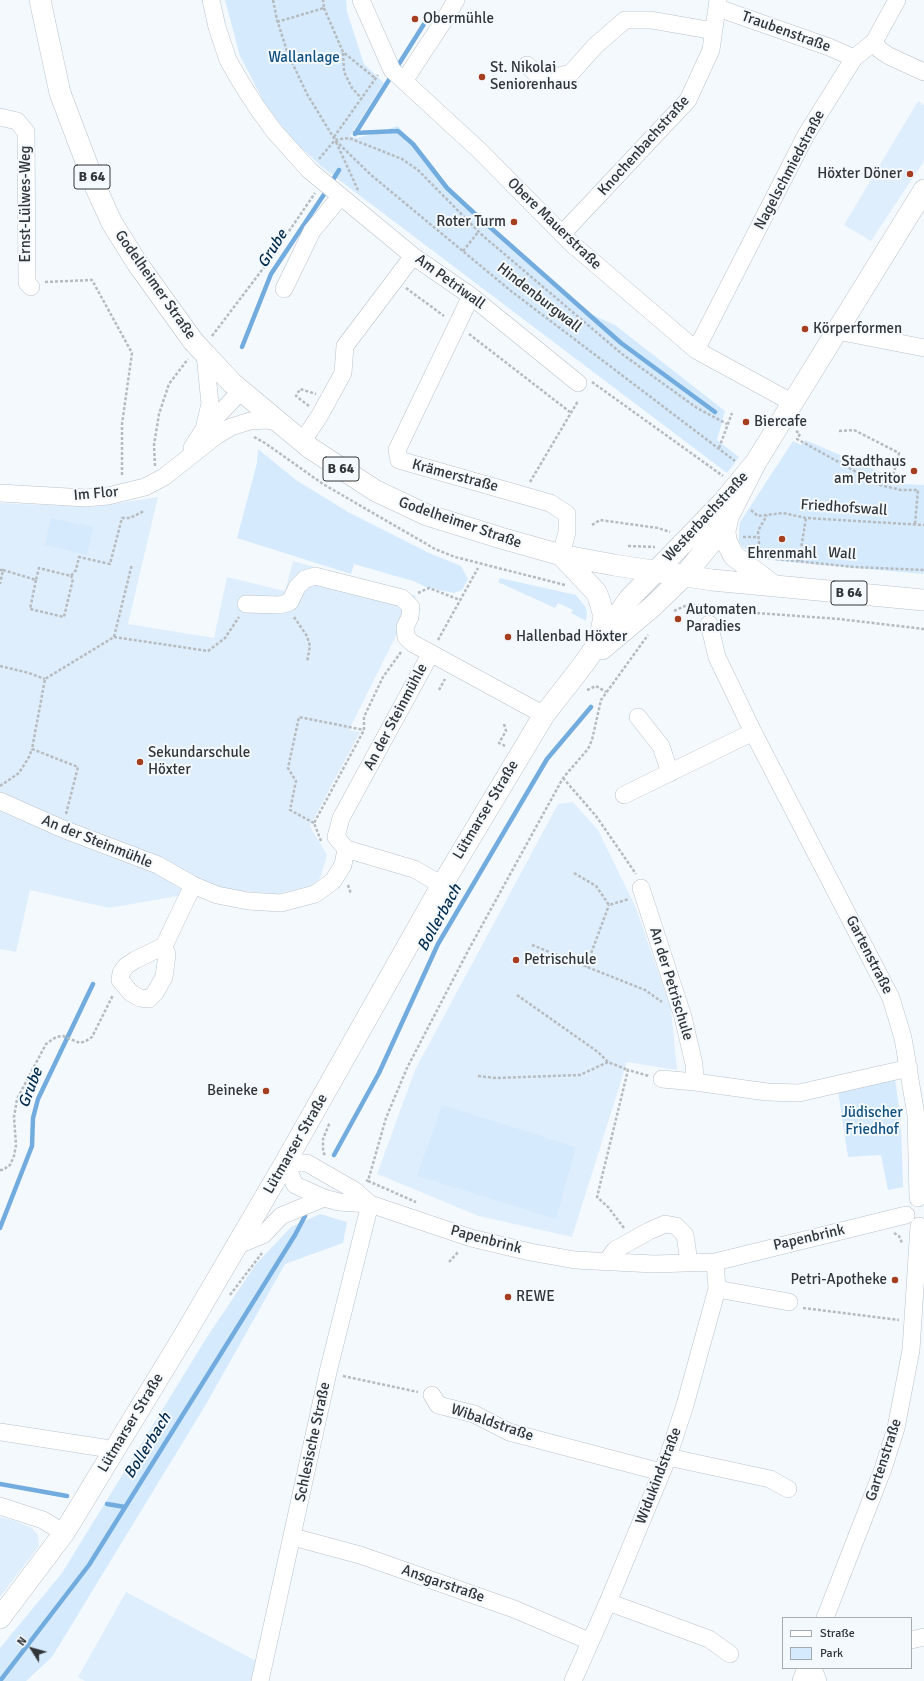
<!DOCTYPE html>
<html>
<head>
<meta charset="utf-8">
<style>
	body { margin:0 }
	#map { position:relative; width:924px; height:1681px; overflow:hidden; background:#f4f9fe; font-family:Signika,sans-serif }
	canvas { display:block }
	.legend { position:absolute; left:782px; top:1617px; width:130px; height:52px; box-sizing:border-box; background:#f4f9fe; border:1px solid #a6abaf; margin:0; padding:5px 7px; list-style:none; font-size:12px; color:#323639 }
	.legend li { display:flex; align-items:center; gap:8px; height:20px }
	.legend b { width:20px; border:1px solid #a6abaf }
	.north { position:absolute; left:12px; top:1629px; width:40px; height:40px; -webkit-text-stroke:3px #f4f9fe; paint-order:stroke; rotate:307deg; font-size:11px; font-weight:700; line-height:16px; text-align:center; color:#323639 }
	.north::after { content:''; display:block; margin:auto; width:14px; height:18px; background:#323639; clip-path:polygon(50% 0,100% 100%,50% 72%,0 100%) }
</style>
</head>
<body>
<div id="map">
<canvas width="924" height="1681"></canvas>
<ul class="legend">
<li><b style="height:5px;background:#fff"></b>Straße</li>
<li><b style="height:11px;background:#d5eafd"></b>Park</li>
</ul>
<div class="north">N</div>
</div>
<script>
const ctx = document.querySelector('canvas').getContext('2d');
ctx.lineJoin = 'round';
function paint(path, color) {
  ctx.fillStyle = color;
  ctx.fill(path, 'evenodd');
}
function toPath(rows) {
  const path = new Path2D();
  for (const r of rows) {
    path.moveTo(r[0], r[1]);
    for (let i = 2; i < r.length; i += 2) path.lineTo(r[i], r[i + 1]);
  }
  return path;
}
function strokePath(path, color, width, dash) {
  ctx.strokeStyle = color;
  ctx.lineWidth = width;
  ctx.lineCap = dash ? 'butt' : 'round';
  ctx.setLineDash(dash || []);
  ctx.stroke(path);
}
function drawText(font, color, halo, rows, align = 'center') {
  ctx.font = font + ' Signika,sans-serif';
  ctx.lineWidth = 4;
  ctx.setLineDash([]);
  ctx.textBaseline = 'middle';
  ctx.strokeStyle = halo;
  ctx.fillStyle = color;
  for (const [text, x, y, turn = 0] of rows) {
    ctx.save();
    ctx.translate(x, y);
    ctx.rotate((+turn || 0) * Math.PI / 180);
    ctx.textAlign = isNaN(turn) ? turn : align;
    if (halo) ctx.strokeText(text, 0, 0);
    ctx.fillText(text, 0, 0);
    ctx.restore();
  }
}
paint(toPath([
	[918,101,924,105,924,161,871,241,844,225],
	[158,497,128,624,214,638,227,577,285,591,293,561,416,596,349,730,360,732,310,826,327,855,321,876,314,885,277,894,218,889,109,908,30,890,16,952,0,949,0,503,92,507],
	[573,802,598,830,636,908,671,1009,677,1070,627,1062,572,1237,479,1216,377,1174,415,1070,558,804],
	[0,1517,12,1520,32,1528,38,1535,39,1546,0,1597],
	[126,1592,256,1661,251,1681,85,1681,78,1677]
]), '#dfeefc');
paint(toPath([
	[225,0,346,0,347,12,364,64,384,83,350,136,356,138,368,135,398,126,458,202,586,312,615,325,725,411,717,440,739,457,727,473,322,167,290,137,264,102,240,56],
	[805,440,899,480,903,484,924,485,924,574,778,561,759,558,749,552,741,545,739,541,739,531,740,522,744,516,793,441,801,445],
	[258,449,296,480,348,512,429,553,461,566,468,579,462,590,454,593,428,588,413,581,354,564,351,574,237,538,257,463],
	[51,518,94,527,87,555,45,545],
	[500,578,576,595,586,608,587,614,586,621,571,613,573,610,558,603,555,608,498,582],
	[895,1078,901,1123,903,1187,888,1190,881,1155,848,1157,838,1091],
	[442,1105,576,1147,556,1219,417,1176],
	[320,1214,347,1222,343,1243,285,1264,205,1406,52,1657,26,1681,0,1681,0,1648,62,1573,207,1337,256,1264,291,1227]
]), '#d5eafd');
strokePath(toPath([
	[355,133,398,131,413,144,447,188,474,213,621,343,715,412],
	[355,134,424,24],
	[331,183,339,170],
	[242,347,271,274,327,190],
	[334,1155,379,1073,438,944,547,759,591,707],
	[0,1228,32,1146,33,1118,38,1099,93,984],
	[0,1484,67,1496],
	[107,1504,125,1507],
	[0,1681,89,1565,295,1235,305,1216]
]), '#72acdf', 4.5);
const minor = toPath([
	[211,0,217,27,228,60,240,81,256,106,274,131,309,170,413,256,471,296,578,383],
	[361,0,392,70,479,150,571,243,696,350,793,403],
	[718,8,829,47,854,58],
	[874,42,880,50,889,56,924,72],
	[527,65,543,80,571,73,595,46,625,20,651,20,714,31],
	[404,81,445,19,456,0],
	[0,117,17,121,26,132,27,283,31,287],
	[562,234,688,100,711,50,718,0],
	[284,289,312,231,340,197],
	[471,296,397,450,399,460,550,503,567,514,567,532,561,555],
	[837,331,924,348],
	[696,350,806,135,854,58,874,42,897,0],
	[204,429,210,404,205,354],
	[302,442,320,415,343,373,345,346,413,256],
	[192,448,202,432,241,391],
	[0,493,86,498,108,496,145,487,164,477,216,436,231,427,250,421,266,420,277,422],
	[246,604,280,605,290,602,297,587,305,579,315,576,402,598,411,607,410,617,405,627,406,637,412,643,544,715],
	[709,624,717,657,753,732,891,998,903,1038,916,1115,918,1198],
	[431,653,341,818,336,837,346,849,414,869,442,885],
	[638,717,661,746,670,773],
	[624,795,753,732],
	[0,801,63,829,158,865,193,885,217,895,248,901,281,903,315,894,333,881,343,865,346,849],
	[641,888,683,1017,694,1064,695,1082],
	[164,946,167,955,164,977,155,993,149,999,140,998,131,993,120,980,121,973,126,966,135,960,164,946],
	[164,946,193,885],
	[662,1079,695,1082,767,1092,799,1093,909,1068],
	[370,1204,354,1190,307,1163,285,1163,295,1185,324,1198,339,1202,370,1204,471,1238,530,1252,575,1260,654,1264,715,1262,906,1215],
	[236,1246,263,1235,281,1216,324,1198],
	[606,1262,615,1250,649,1231,665,1224,676,1226,685,1235,689,1262],
	[717,1289,789,1302],
	[432,1395,438,1405,474,1414,509,1432,661,1472],
	[0,1432,104,1448,112,1453],
	[668,1457,770,1479,788,1489],
	[0,1506,43,1520,64,1533],
	[293,1537,360,1555,514,1609,589,1641],
	[608,1602,709,1639,730,1654],
	[825,1618,883,1469,896,1428,911,1350,919,1226],
	[911,1640,924,1637],
	[813,1668,818,1681],
	[260,1681,328,1372,370,1204],
	[573,1681,608,1602,668,1457,685,1405,717,1289,715,1262],
	[801,1681,806,1668]
]);
const major = toPath([
	[40,0,60,93,96,188,112,223,137,263,193,341],
	[205,354,232,383,310,448,376,491,427,515,501,538,561,555,614,565,712,580,924,600],
	[728,517,725,531,726,541,734,556,774,586],
	[561,555,596,592,599,599,604,616,600,637],
	[602,649,652,607,684,576,715,538,728,517,756,462,924,190],
	[0,1618,64,1533,185,1334,285,1163,442,885,544,715,583,665,629,599,723,502,756,462]
]);
strokePath(minor, '#b9c2ca', 18);
strokePath(major, '#b9c2ca', 22);
strokePath(toPath([
	[273,0,277,20,288,54,307,94,335,140,371,175,511,291,735,461],
	[324,8,343,52,375,78],
	[277,22,324,8,323,0],
	[343,53,344,72,352,88,362,99],
	[334,137,378,75],
	[336,142,358,190],
	[319,159,335,140,349,138,402,159,418,170,482,235,622,354,697,408,727,424],
	[463,251,479,231],
	[45,282,92,280,132,353,122,424,122,477],
	[406,288,444,316],
	[469,334,570,412],
	[212,336,268,262,315,193],
	[592,382,723,476],
	[309,406,296,396,300,389,316,394],
	[796,431,800,434,797,439,880,485,901,490,918,490,915,524],
	[839,431,854,430,899,453,890,487],
	[254,437,265,443,323,484,435,549,455,557,565,585],
	[719,448,732,413],
	[155,466,154,445,159,414,169,384,188,359],
	[530,482,578,401],
	[751,510,758,516,783,513,806,518,924,525],
	[592,525,600,520,658,528,670,532],
	[743,537,758,537],
	[628,546,655,547],
	[760,554,758,531,767,515],
	[766,558,854,567,924,570],
	[799,561,806,518],
	[0,570,3,570,0,584],
	[3,570,36,580,39,568,71,576,76,570,79,557,110,564,122,518,130,518,144,511],
	[36,580,30,609,64,617,73,579,71,576],
	[418,593,429,588,460,600],
	[674,611,687,605,706,606,729,611,839,619,924,629],
	[294,617,307,636,310,646,307,662],
	[114,637,208,651,225,638,239,617],
	[438,640,478,568],
	[0,666,29,673,45,679],
	[439,690,445,679],
	[587,690,596,686,606,692],
	[504,724,506,731,499,743,505,746],
	[563,778,596,816,636,874],
	[0,786,19,773,29,757,32,749],
	[66,814,78,767,32,749,45,679,114,637,132,564],
	[314,823,290,810,296,781,288,768,299,717,364,730],
	[321,841,314,823,364,730,364,717,383,677,401,652],
	[574,873,596,886,609,905,629,899],
	[348,885,351,894],
	[532,945,645,990,662,1002],
	[586,967,609,905],
	[517,995,598,1052,608,1062,628,1070],
	[478,1076,496,1078,580,1075,608,1062],
	[325,1155,323,1152,323,1139,330,1122],
	[0,1170,3,1170,10,1165,14,1156,16,1145,14,1117,17,1099,46,1044,56,1037,63,1036,80,1043,86,1041,92,1037,113,995],
	[366,1180,368,1181,386,1118,407,1068,469,949,563,778,588,749,592,740,601,700,648,635],
	[368,1181,416,1202],
	[624,1228,608,1207,597,1197,628,1070,649,1076],
	[894,1233,899,1236,902,1243],
	[449,1262,459,1251],
	[230,1295,262,1253],
	[803,1308,899,1320],
	[343,1376,418,1392]
]), '#b6bbbf', 2.5, [3, 2]);
strokePath(minor, '#fff', 17);
strokePath(major, '#fff', 21);
const majorBridge = toPath([
	[193,341,205,354]
]);
strokePath(majorBridge, '#b9c2ca', 22, []);
strokePath(majorBridge, '#fff', 21);
for (const [x, y, r, color] of [
	[415,19,4,"#a53d1f"],
	[482,77,4,"#a53d1f"],
	[910,174,4,"#a53d1f"],
	[514,222,4,"#a53d1f"],
	[805,329,4,"#a53d1f"],
	[746,422,4,"#a53d1f"],
	[914,471,4,"#a53d1f"],
	[782,539,4,"#a53d1f"],
	[678,619,4,"#a53d1f"],
	[508,637,4,"#a53d1f"],
	[140,762,4,"#a53d1f"],
	[516,960,4,"#a53d1f"],
	[266,1091,4,"#a53d1f"],
	[895,1280,4,"#a53d1f"],
	[508,1297,4,"#a53d1f"]
]) {
  const dot = new Path2D();
  dot.arc(x, y, r, 0, 2 * Math.PI);
  ctx.fillStyle = color;
  ctx.fill(dot);
  strokePath(dot, '#f4f9fe', 1.5);
}
for (const [x, y, w] of [
	[92,177,36],
	[341,469,36],
	[849,593,36]
]) {
  const box = new Path2D();
  box.roundRect(x - w / 2, y - 12, w, 24, 3);
  ctx.fillStyle = '#f4f9fe';
  ctx.fill(box);
  strokePath(box, '#323639', 1);
}
drawText('bold 14px', '#323639', null, [
	["B 64",92,177],
	["B 64",341,469],
	["B 64",849,593]
]);
drawText('15px', '#323639', '#f4f9fe', [
	["Obermühle",423,19],
	["St. Nikolai",490,68],
	["Seniorenhaus",490,85],
	["Höxter Döner",902,174,"right"],
	["Roter Turm",506,222,"right"],
	["Körperformen",813,329],
	["Biercafe",754,422],
	["Stadthaus",906,462,"right"],
	["am Petritor",906,479,"right"],
	["Ehrenmahl",782,554,"center"],
	["Automaten",686,610],
	["Paradies",686,627],
	["Hallenbad Höxter",516,637],
	["Sekundarschule",148,753],
	["Höxter",148,770],
	["Petrischule",524,960],
	["Beineke",258,1091,"right"],
	["Petri-Apotheke",887,1280,"right"],
	["REWE",516,1297]
], 'left');
drawText('15px', '#323639', '#f4f9fe', [
	["Traubenstraße",786,32,20],
	["Knochenbachstraße",644,146,-48],
	["Nagelschmiedstraße",790,170,-62],
	["Ernst-Lülwes-Weg",26,204,-90],
	["Obere Mauerstraße",554,224,44],
	["Am Petriwall",450,282,36],
	["Godelheimer Straße",155,285,55],
	["Hindenburgwall",539,298,38],
	["Krämerstraße",455,476,15],
	["Im Flor",96,494,-5],
	["Friedhofswall",844,508,4],
	["Westerbachstraße",706,517,-47],
	["Godelheimer Straße",460,523,19],
	["Wall",842,554,5],
	["An der Steinmühle",396,717,-62],
	["Lütmarser Straße",486,810,-59],
	["An der Steinmühle",97,842,22],
	["Gartenstraße",869,955,63],
	["An der Petrischule",671,984,73],
	["Lütmarser Straße",296,1144,-60],
	["Papenbrink",809,1238,-13],
	["Papenbrink",486,1240,15],
	["Lütmarser Straße",131,1423,-59],
	["Wibaldstraße",492,1423,19],
	["Schlesische Straße",313,1442,-78],
	["Gartenstraße",884,1460,-72],
	["Widukindstraße",659,1476,-69],
	["Ansgarstraße",443,1584,19]
]);
drawText('15px', '#0d4f7f', '#f4f9fe', [
	["Wallanlage",304,58],
	["Jüdischer",872,1113],
	["Friedhof",872,1130]
]);
drawText('italic 16px', '#002b4c', '#f4f9fe', [
	["Grube",273,249,-58],
	["Bollerbach",440,918,-61],
	["Grube",31,1088,-69],
	["Bollerbach",148,1446,-58]
]);
</script>
</body>
</html>
